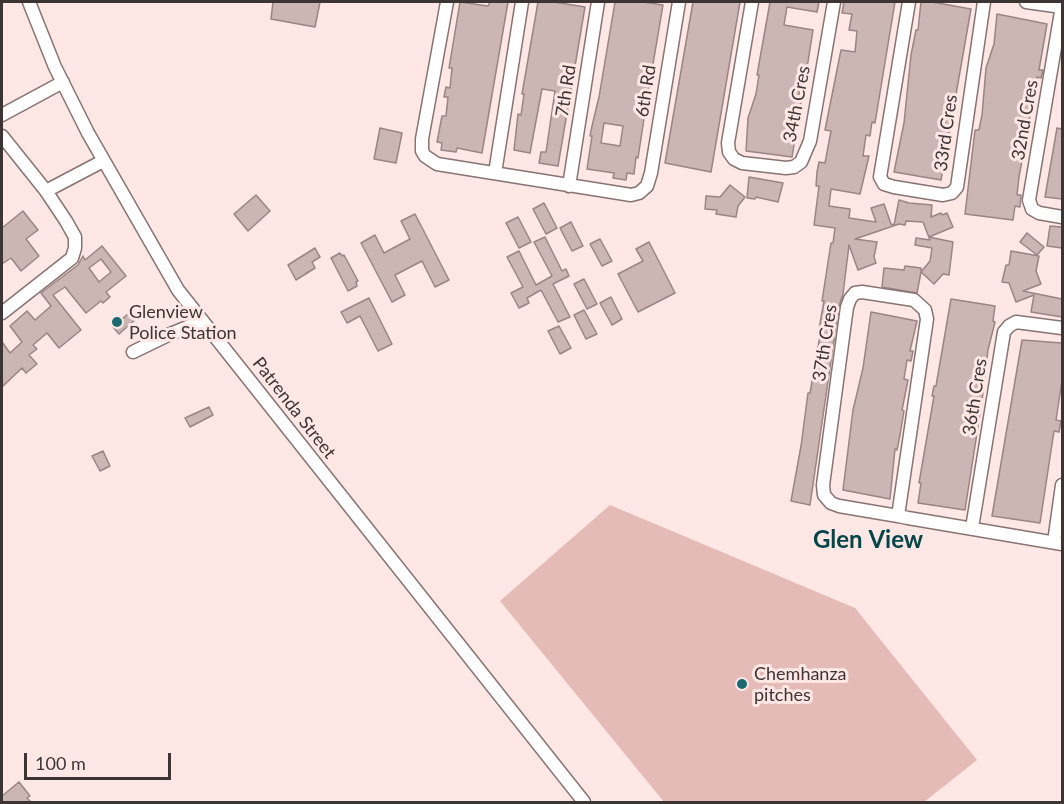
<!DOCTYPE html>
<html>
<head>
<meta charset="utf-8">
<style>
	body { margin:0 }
	#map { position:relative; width:1064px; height:804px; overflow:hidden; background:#fee7e5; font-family:Lato,sans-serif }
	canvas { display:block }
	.frame { position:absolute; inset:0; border:3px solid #3d3534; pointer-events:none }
	.scale { position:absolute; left:24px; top:753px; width:147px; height:27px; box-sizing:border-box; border:3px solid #3d3534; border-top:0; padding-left:8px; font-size:18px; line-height:21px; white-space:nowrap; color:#3d3534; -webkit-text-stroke:4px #fee7e5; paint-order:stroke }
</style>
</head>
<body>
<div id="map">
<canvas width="1064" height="804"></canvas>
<div class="frame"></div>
<div class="scale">100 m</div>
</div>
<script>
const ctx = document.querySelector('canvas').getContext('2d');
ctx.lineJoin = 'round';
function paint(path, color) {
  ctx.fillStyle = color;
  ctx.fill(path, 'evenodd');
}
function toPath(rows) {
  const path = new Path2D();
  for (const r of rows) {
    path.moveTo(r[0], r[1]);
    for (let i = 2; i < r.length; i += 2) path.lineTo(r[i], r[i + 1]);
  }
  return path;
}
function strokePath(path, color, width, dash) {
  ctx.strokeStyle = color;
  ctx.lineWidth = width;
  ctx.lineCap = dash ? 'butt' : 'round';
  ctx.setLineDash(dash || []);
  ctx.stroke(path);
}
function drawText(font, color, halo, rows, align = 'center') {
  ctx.font = font + ' Lato,sans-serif';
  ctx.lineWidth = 6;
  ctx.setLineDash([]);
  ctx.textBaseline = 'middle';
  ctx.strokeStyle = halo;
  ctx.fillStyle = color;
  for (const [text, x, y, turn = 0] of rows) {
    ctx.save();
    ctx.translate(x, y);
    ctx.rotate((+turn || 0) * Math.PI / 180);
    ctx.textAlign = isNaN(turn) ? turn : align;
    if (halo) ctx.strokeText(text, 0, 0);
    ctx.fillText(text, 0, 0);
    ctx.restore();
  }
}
paint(toPath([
	[610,505,855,608,977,760,924,802,664,802,500,601]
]), '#e5bbb7');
const building = toPath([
	[273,2,320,2,315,27,271,19,273,2],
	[460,2,488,6,490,2,508,2,482,153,457,148,456,152,441,150,442,143,437,142,442,116,446,116,448,97,444,97,446,87,450,88,452,68,449,68,460,2],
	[538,2,554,2,585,7,558,166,539,163,541,152,546,152,555,91,542,89,530,153,514,150,518,114,521,115,524,94,522,94,538,2],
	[615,2,643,2,663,5,651,76,653,76,651,87,649,86,638,158,636,157,634,174,627,173,626,180,613,178,614,173,587,169,592,136,590,136,592,126,599,97,615,2],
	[604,123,623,126,620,146,601,143,604,123],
	[693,2,740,2,711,172,665,163,693,2],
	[770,2,819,2,817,12,787,7,784,25,813,30,807,68,802,67,798,86,800,87,798,101,801,102,792,157,746,151,748,118,756,94,759,75,757,75,770,2],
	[844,2,895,2,875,123,872,122,870,136,866,135,863,156,869,156,860,194,831,189,829,206,850,209,849,218,876,222,871,208,884,204,891,224,894,225,899,200,909,203,932,205,931,217,941,213,942,215,947,213,953,227,929,237,953,242,949,275,943,274,934,284,921,272,917,293,882,287,884,268,904,270,905,266,921,268,921,272,930,261,932,248,915,245,916,238,930,240,923,222,906,221,905,225,899,224,855,239,877,242,874,257,876,263,858,270,849,245,843,294,839,306,810,505,791,501,801,446,808,393,810,393,821,330,819,329,824,301,822,301,831,243,833,243,835,228,814,225,819,186,816,186,817,172,819,162,825,163,831,131,825,130,841,50,855,52,857,31,849,30,852,14,842,13,844,2],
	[921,2,932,2,971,9,941,180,894,172,904,123,911,55,916,30,918,30,921,2],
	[997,14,1047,24,1039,70,1043,70,1041,78,1037,77,1019,177,1017,195,1021,195,1020,207,1015,206,1013,220,965,214,975,130,979,130,982,115,986,68,994,44,997,14],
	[380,128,402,133,396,163,374,159,380,128],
	[1057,128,1062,129,1062,199,1045,197,1057,128],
	[749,177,783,183,778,202,756,197,755,199,747,198,749,177],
	[730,185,745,197,738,206,736,217,716,214,717,210,705,209,706,196,720,197,730,185],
	[256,195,270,211,248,231,234,214,256,195],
	[544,203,557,228,546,234,533,209,544,203],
	[23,211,38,230,26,239,39,256,21,271,11,258,2,264,2,228,23,211],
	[415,214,449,280,435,287,422,261,395,275,405,295,392,302,361,243,375,235,384,253,410,239,401,221,415,214],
	[518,217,531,242,519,248,506,223,518,217],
	[571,222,583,246,572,251,560,228,571,222],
	[1050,226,1062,227,1062,248,1047,246,1050,226],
	[1027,233,1044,247,1037,255,1020,242,1027,233],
	[545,237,562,271,566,269,569,276,553,284,570,317,558,322,541,290,527,298,529,303,519,308,511,293,523,287,507,257,519,251,536,285,552,276,534,242,545,237],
	[600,239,612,261,602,266,590,244,600,239],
	[649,242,675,293,638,312,618,274,643,261,636,249,649,242],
	[102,246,126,276,106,292,110,297,103,303,101,301,86,313,65,287,53,295,81,330,59,348,47,333,33,345,37,349,29,355,37,364,26,373,22,368,2,387,2,342,10,353,22,342,10,326,27,311,35,320,51,306,41,293,78,265,83,256,85,260,102,246],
	[101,259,111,272,99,282,89,268,101,259],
	[315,248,320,257,312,262,315,268,296,280,288,265,315,248],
	[1011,251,1039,256,1036,271,1041,284,1023,291,1062,299,1062,317,1031,312,1034,295,1016,302,1009,283,1002,282,1006,265,1009,265,1011,251],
	[340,253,342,256,344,255,358,281,356,282,357,286,348,291,331,258,340,253],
	[584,279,597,304,587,309,574,284,584,279],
	[611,297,622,319,612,325,600,303,611,297],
	[369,298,392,344,378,351,360,316,347,323,341,312,369,298],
	[951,299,995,306,993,321,995,322,988,350,982,401,965,510,918,503,921,483,919,483,934,396,932,396,934,386,936,386,951,299],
	[584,310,597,334,586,339,574,315,584,310],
	[130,312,136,319,119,334,113,327,130,312],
	[871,312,917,321,910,351,913,351,911,361,907,360,904,379,908,380,902,410,904,411,900,435,897,450,895,449,890,499,843,490,853,410,863,368,871,312],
	[559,326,571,348,560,354,548,331,559,326],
	[1022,340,1062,343,1062,381,1056,420,1061,421,1059,432,1054,431,1040,523,992,516,1022,340],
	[209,407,213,415,190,427,185,418,209,407],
	[103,451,110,466,100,471,92,456,103,451],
	[19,782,30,796,27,798,31,802,2,802,2,796,19,782]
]);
paint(building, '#cbb6b4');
strokePath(building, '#9a8584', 1.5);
const minor = toPath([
	[29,2,55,67,88,133,178,290,584,802],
	[447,2,422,139,422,151,425,156,437,164,631,195,639,193,647,186,651,173,679,2],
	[752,2,728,143,729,152,734,159,742,163,786,168,794,167,801,162,810,141,834,2],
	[909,2,880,177,884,184,894,187,943,195,952,193,957,187,984,2],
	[1026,2,1062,7],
	[1062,6,1029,200,1032,209,1039,213,1062,217],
	[2,115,63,82],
	[2,136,46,191,66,221,75,237,75,248,72,258,2,313],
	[495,173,522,2],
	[569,186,598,2],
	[46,191,103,161],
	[133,352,168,335,202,321],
	[898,516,927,319,925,310,914,300,862,292,855,293,850,299,847,307,823,485,824,495,831,503,839,506,898,516,908,518,1062,544],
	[972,528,1004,332,1009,326,1016,322,1062,328],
	[1054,542,1062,485]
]);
strokePath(minor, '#877472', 15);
strokePath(minor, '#fff', 12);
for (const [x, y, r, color] of [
	[117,322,6,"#1c696f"],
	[742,684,6,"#1c696f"]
]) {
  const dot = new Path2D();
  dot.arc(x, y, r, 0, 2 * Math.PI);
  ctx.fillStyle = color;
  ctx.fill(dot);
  strokePath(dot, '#fee7e5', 2);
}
drawText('18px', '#3d3534', '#fee7e5', [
	["7th Rd",566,91,-81],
	["6th Rd",646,91,-81],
	["34th Cres",797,104,-79],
	["32nd Cres",1025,120,-80],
	["33rd Cres",946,133,-82],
	["37th Cres",825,343,-81],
	["36th Cres",975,397,-81],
	["Patrenda Street",294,408,52]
]);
drawText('18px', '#3d3534', '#fee7e5', [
	["Glenview",129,312],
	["Police Station",129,333],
	["Chemhanza",754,674],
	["pitches",754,695]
], 'left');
drawText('bold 24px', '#014549', '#fee7e5', [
	["Glen View",868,540]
]);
</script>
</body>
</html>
